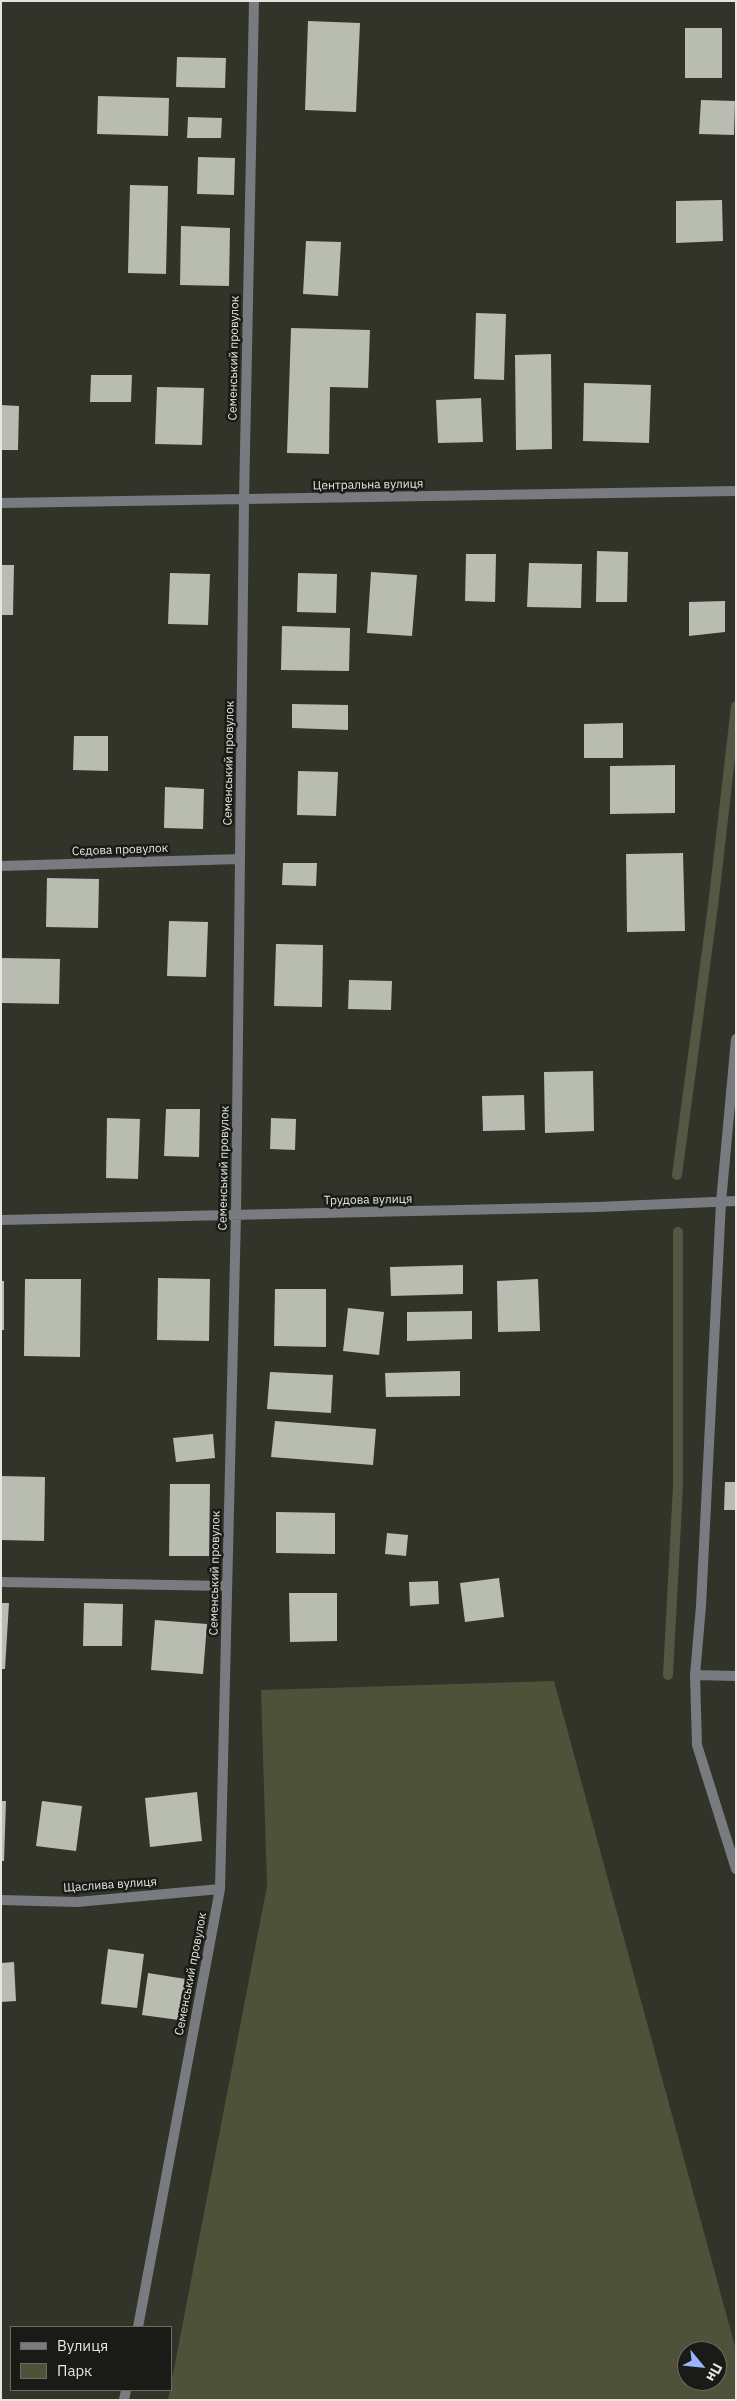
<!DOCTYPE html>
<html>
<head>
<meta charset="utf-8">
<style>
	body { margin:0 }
	#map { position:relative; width:737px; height:2401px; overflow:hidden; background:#323329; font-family:"IBM Plex Sans",sans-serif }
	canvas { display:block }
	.frame { position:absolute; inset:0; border:2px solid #e4e5de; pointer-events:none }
	.legend { position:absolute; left:10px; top:2326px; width:162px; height:65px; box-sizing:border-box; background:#1a1b16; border:1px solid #6b6c66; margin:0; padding:6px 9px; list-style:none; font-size:15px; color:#e4e5de }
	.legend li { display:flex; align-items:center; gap:10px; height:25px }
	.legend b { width:25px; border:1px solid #6b6c66 }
	.north { position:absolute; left:677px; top:2341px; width:50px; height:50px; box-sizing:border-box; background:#1a1b16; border:1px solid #6b6c66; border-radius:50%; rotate:118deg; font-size:14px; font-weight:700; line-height:20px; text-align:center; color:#e4e5de }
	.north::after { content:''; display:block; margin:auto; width:18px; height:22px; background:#97b6fd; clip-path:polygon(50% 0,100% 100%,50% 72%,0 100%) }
</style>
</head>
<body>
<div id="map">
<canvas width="737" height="2401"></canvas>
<div class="frame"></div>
<ul class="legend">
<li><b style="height:6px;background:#787b7f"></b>Вулиця</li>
<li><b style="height:14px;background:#4d5239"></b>Парк</li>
</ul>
<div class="north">Пн</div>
</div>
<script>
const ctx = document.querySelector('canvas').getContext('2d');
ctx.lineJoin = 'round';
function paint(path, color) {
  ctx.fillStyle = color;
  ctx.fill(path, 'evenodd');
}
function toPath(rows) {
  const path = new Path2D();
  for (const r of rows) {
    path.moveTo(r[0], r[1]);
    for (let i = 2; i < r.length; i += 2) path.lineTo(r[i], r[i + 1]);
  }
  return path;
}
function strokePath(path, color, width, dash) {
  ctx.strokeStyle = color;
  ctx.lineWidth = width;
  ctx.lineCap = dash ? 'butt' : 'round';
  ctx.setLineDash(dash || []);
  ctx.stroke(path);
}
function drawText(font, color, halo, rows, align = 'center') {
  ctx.font = font + ' "IBM Plex Sans",sans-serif';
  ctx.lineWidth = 5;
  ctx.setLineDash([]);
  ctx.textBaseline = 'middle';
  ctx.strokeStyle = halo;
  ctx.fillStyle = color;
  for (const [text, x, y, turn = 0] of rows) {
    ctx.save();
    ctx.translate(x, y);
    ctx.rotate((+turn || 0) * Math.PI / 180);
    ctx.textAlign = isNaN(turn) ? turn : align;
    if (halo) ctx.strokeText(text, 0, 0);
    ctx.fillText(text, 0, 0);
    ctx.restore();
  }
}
paint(toPath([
	[554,1681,736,2350,736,2400,168,2400,267,1886,261,1690],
	[687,2351,717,2351,717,2381,687,2381]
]), '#4d5239');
strokePath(toPath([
	[677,1175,713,906,736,706],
	[668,1675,678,1486,678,1232]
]), '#545743', 10);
paint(toPath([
	[308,21,360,23,356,112,305,110],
	[685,28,722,28,722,78,685,78],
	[177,57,226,58,225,88,176,87],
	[98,96,169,98,168,136,97,134],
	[701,100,735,101,734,135,699,134],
	[188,117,222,118,221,138,187,138],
	[198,157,235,158,234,195,197,194],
	[130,185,168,186,166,274,128,273],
	[722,200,723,241,676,243,676,201],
	[181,226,230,228,229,286,180,285],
	[306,241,341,242,338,296,303,294],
	[476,313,506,314,504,380,474,379],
	[291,328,370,330,368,388,330,387,329,454,287,453],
	[551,354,552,449,516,450,515,355],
	[91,375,132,375,131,402,90,402],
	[584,383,651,385,649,443,583,441],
	[157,387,204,388,202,445,155,444],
	[481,398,483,442,438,443,436,400],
	[1,405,19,406,18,450,1,450],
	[597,551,628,552,627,602,596,602],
	[466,554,496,554,495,602,465,601],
	[529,563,582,564,581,608,527,607],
	[1,565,14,565,13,615,1,615],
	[371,572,417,575,412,636,367,633],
	[170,573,210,574,208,625,168,624],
	[298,573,337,574,336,613,297,612],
	[725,601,725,632,689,636,689,602],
	[282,626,350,628,349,671,281,670],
	[292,704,348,705,348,730,292,728],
	[623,723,623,758,584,758,584,724],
	[74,736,108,736,108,771,73,770],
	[675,765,675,813,610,814,610,766],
	[298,771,338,772,336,816,297,815],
	[165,787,204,789,203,829,164,828],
	[683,853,685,931,627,932,626,854],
	[283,863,317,863,316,886,282,885],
	[47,878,99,879,98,928,46,927],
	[169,921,208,922,206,977,167,976],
	[276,944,323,945,322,1007,274,1006],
	[1,958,60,959,59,1004,1,1003],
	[349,980,392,981,391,1010,348,1009],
	[593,1071,594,1131,545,1133,544,1072],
	[524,1095,525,1130,483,1131,482,1096],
	[166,1109,200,1109,199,1157,164,1156],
	[107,1118,140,1119,138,1179,106,1178],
	[271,1118,296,1119,295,1150,270,1149],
	[463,1265,463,1294,391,1296,390,1267],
	[158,1278,210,1279,209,1341,157,1340],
	[25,1279,81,1279,80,1357,24,1356],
	[538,1279,540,1331,498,1332,497,1281],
	[1,1281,4,1281,4,1330,1,1330],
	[275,1289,326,1289,326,1347,274,1346],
	[348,1308,384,1312,379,1355,343,1351],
	[472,1311,472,1339,407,1341,407,1312],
	[460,1371,460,1396,386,1397,385,1373],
	[270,1372,333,1375,331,1413,267,1409],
	[275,1421,376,1429,373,1465,271,1457],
	[213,1434,215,1458,176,1462,173,1438],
	[1,1476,45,1477,44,1541,1,1540],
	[725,1482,736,1482,736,1510,724,1510],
	[170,1484,210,1484,209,1556,169,1556],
	[276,1512,335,1513,335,1554,276,1553],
	[387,1533,408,1535,406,1556,385,1554],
	[499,1578,504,1617,465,1622,460,1583],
	[438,1581,439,1604,410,1606,409,1582],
	[289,1593,337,1593,337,1641,290,1642],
	[1,1603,9,1603,5,1669,1,1669],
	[84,1603,123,1604,122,1646,83,1646],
	[155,1620,207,1624,203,1674,151,1670],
	[197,1792,202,1841,150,1847,145,1798],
	[1,1801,6,1801,4,1861,1,1861],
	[42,1801,82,1806,76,1851,36,1846],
	[108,1949,144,1954,137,2008,101,2004],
	[14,1962,16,2001,1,2002,1,1963],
	[148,1973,192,1980,186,2021,142,2015]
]), '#b9bcb0');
strokePath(toPath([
	[1,503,736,491],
	[1,866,240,859],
	[736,1039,721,1202,701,1606,695,1675,697,1745,736,1869],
	[1,1220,597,1207,736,1201],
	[1,1582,227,1586],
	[695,1675,736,1676],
	[1,1900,77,1902,220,1889],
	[138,2327,220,1889,236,1215,244,500,254,1],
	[124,2400,126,2390]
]), '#787b7f', 10);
drawText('12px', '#e4e5de', '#1a1b16', [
	["Семенський провулок",234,358,-89],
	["Центральна вулиця",368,485,-1],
	["Семенський провулок",229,763,-89],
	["Сєдова провулок",120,850,-2],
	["Семенський провулок",224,1168,-89],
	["Трудова вулиця",368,1200,-1],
	["Семенський провулок",215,1573,-89],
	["Щаслива вулиця",110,1885,-4],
	["Семенський провулок",191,1974,-79]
]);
</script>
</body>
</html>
